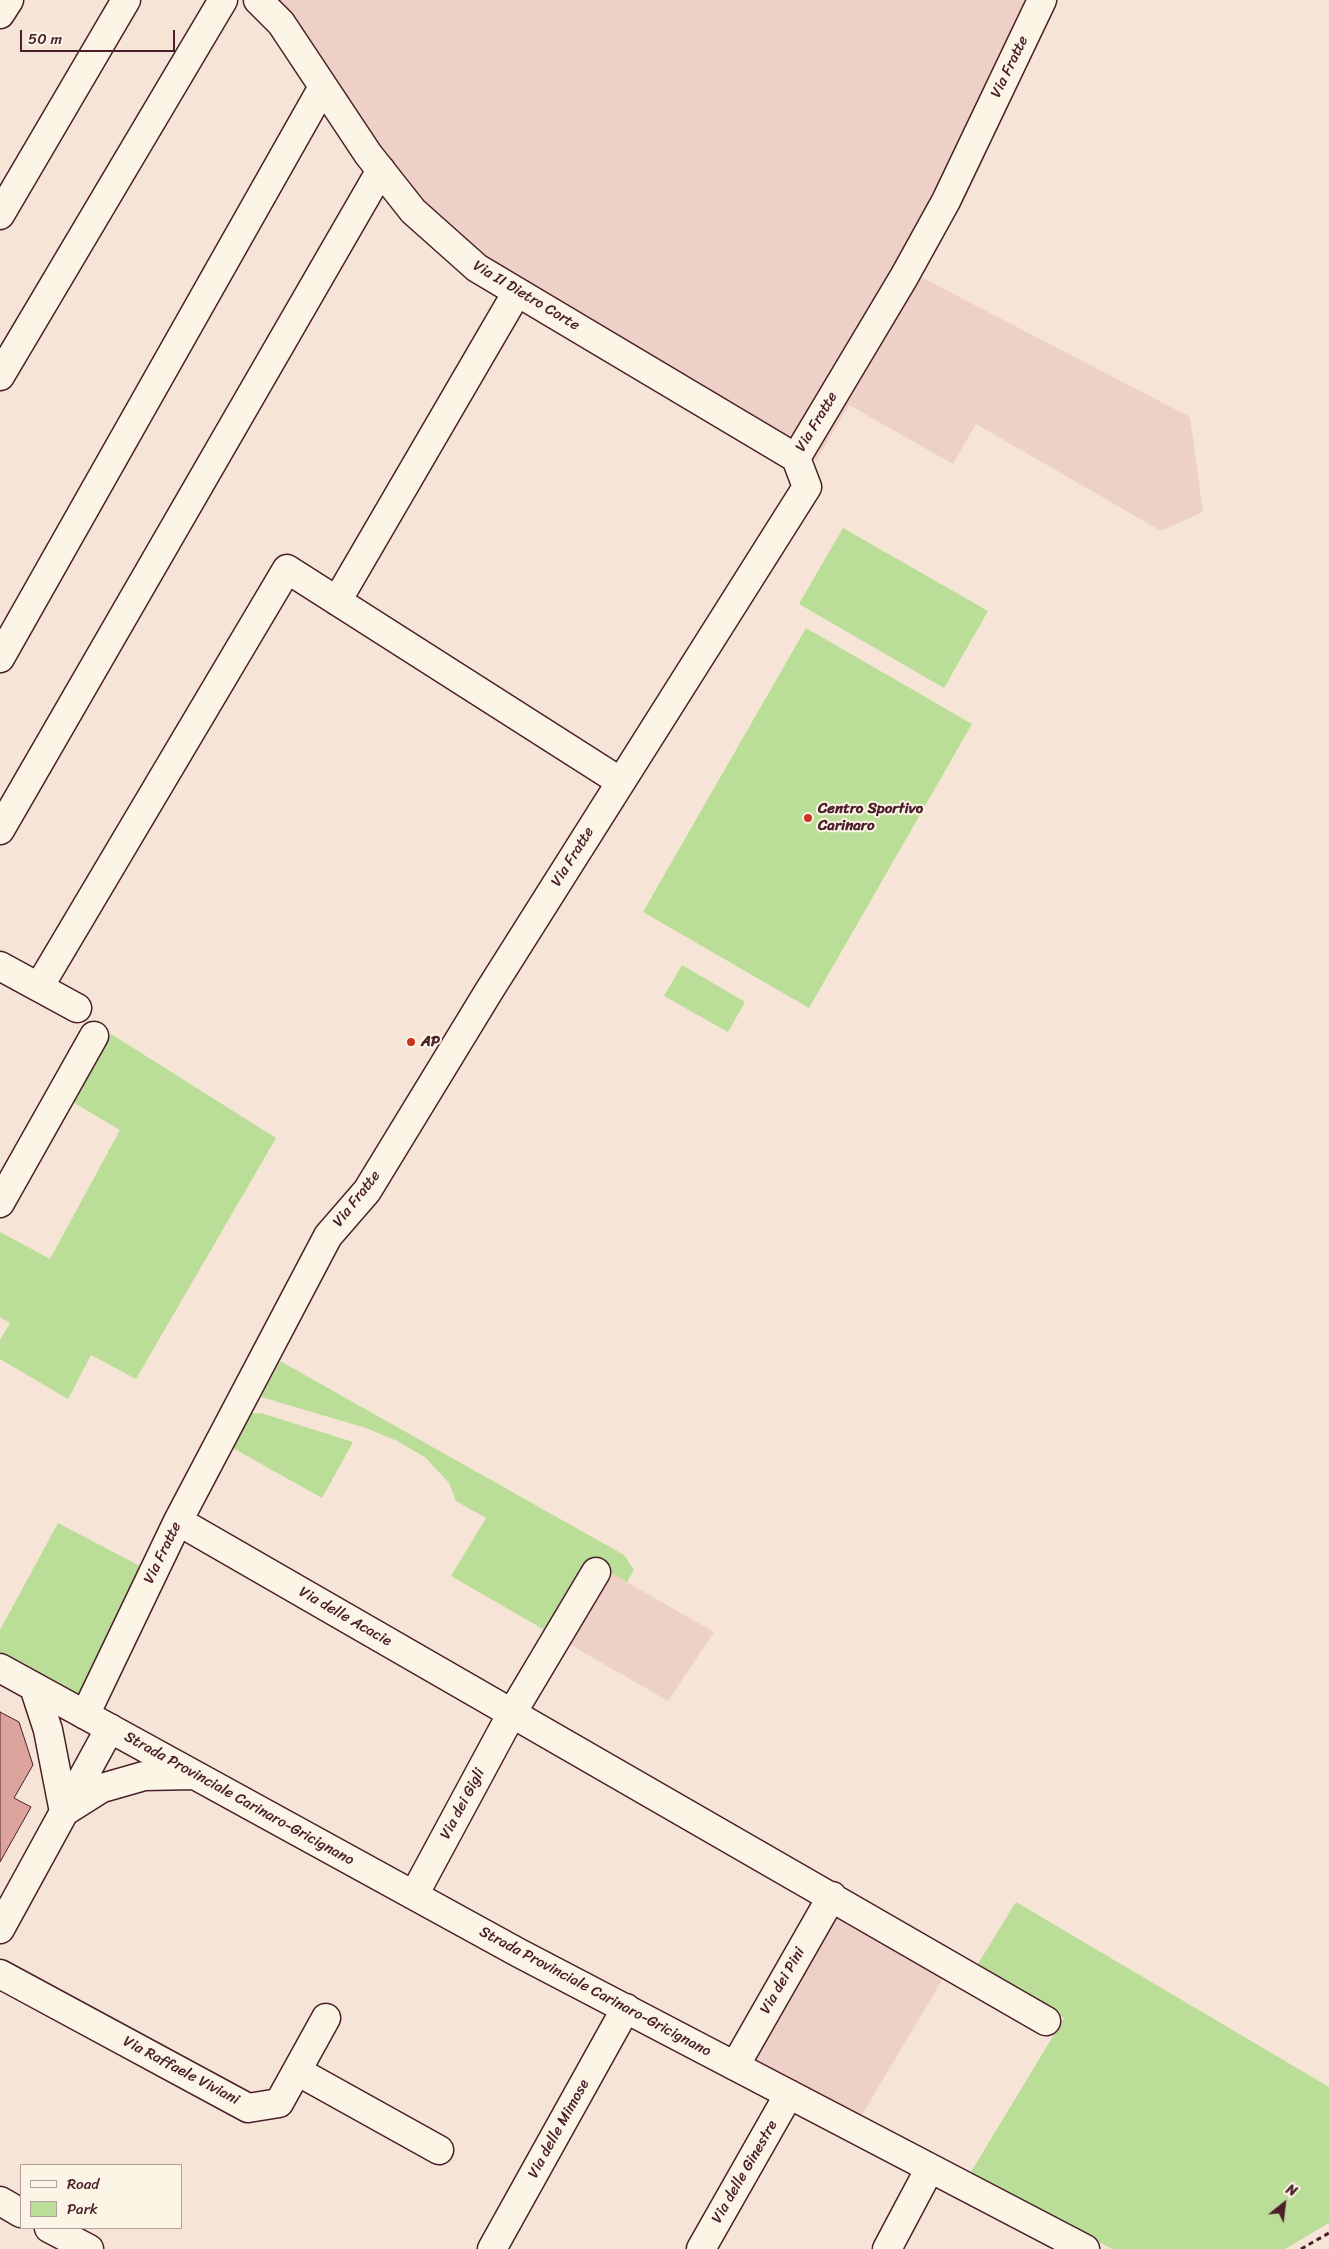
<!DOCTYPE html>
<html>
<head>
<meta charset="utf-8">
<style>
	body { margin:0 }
	#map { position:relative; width:1329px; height:2249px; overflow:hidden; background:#f6e5d7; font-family:Sriracha,sans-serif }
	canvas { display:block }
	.legend { position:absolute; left:20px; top:2164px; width:162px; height:65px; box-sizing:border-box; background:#fcf5e5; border:1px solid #b59f9b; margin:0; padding:6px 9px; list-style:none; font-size:15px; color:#4a1f2b }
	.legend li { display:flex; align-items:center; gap:10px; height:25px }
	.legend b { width:25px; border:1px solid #b59f9b }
	.north { position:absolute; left:1259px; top:2179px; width:50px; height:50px; -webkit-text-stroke:4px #fcf5e5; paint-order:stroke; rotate:29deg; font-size:14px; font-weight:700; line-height:20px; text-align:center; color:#4a1f2b }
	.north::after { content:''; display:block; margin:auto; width:18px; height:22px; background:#4a1f2b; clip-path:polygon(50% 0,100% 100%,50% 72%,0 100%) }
	.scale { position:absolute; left:20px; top:30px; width:155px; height:22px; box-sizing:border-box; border:2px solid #4a1f2b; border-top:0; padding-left:6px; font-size:15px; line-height:18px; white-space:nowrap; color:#4a1f2b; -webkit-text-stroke:4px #fcf5e5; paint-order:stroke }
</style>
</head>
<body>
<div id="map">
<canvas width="1329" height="2249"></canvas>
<ul class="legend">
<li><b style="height:6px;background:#fcf5e5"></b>Road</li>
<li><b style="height:14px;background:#badd97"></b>Park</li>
</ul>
<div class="north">N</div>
<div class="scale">50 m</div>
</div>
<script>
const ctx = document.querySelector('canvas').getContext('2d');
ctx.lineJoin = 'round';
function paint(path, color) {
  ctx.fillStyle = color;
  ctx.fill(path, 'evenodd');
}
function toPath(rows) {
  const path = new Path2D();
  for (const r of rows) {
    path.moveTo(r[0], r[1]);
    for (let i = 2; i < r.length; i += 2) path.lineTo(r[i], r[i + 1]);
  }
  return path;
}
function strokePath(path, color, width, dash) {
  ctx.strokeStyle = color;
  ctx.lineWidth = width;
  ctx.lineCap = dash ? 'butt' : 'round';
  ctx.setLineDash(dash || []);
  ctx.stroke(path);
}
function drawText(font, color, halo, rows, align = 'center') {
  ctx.font = font + ' Sriracha,sans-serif';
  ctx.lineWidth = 4;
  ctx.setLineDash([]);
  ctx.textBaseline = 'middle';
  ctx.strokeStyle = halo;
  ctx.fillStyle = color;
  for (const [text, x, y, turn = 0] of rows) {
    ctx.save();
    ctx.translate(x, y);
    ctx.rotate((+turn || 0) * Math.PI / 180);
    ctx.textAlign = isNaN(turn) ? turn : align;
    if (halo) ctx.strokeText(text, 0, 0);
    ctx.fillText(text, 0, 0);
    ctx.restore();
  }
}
paint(toPath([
	[274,0,1058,0,967,195,921,277,1190,417,1203,512,1161,531,976,424,953,464,849,405,817,460,780,462,482,258,420,204],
	[590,1561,714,1632,668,1701,548,1632],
	[834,1906,947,1972,857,2123,746,2063]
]), '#eed1c6');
paint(toPath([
	[843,528,988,611,944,688,799,604],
	[806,628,972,724,809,1008,643,912],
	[682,965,745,1002,728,1032,664,996],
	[111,1034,276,1138,136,1379,91,1355,68,1399,0,1359,0,1340,10,1323,0,1317,0,1232,50,1259,120,1130,71,1101],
	[280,1361,624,1555,634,1570,627,1582,590,1561,548,1632,451,1576,486,1518,456,1501,449,1483,425,1457,395,1440,366,1428,261,1397],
	[251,1413,261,1413,353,1442,322,1498,231,1447],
	[58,1523,140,1566,78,1695,0,1652,0,1630],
	[1016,1902,1329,2087,1329,2223,1285,2249,1112,2249,971,2172,1064,2018,976,1967]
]), '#badd97');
const building = toPath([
	[0,1712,19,1722,33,1765,14,1798,31,1807,0,1862,0,1712]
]);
paint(building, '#dda39d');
strokePath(building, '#4a1f2b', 1);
const minor = toPath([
	[258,0,281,23,368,154,413,211,477,268,796,458],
	[0,14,9,0],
	[0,215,126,0],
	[0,376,223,0],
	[796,458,904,277,946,201,1042,0],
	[337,601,517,292],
	[0,658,323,87],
	[0,830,381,170],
	[0,966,77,1008],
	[39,987,287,569,621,782],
	[0,1203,94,1036],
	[178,1521,1046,2021],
	[0,1668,519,1953,1085,2249],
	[34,1687,48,1730,64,1812,102,1788,144,1776,194,1775],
	[85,1715,178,1521,328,1236,367,1191,489,991,807,487,796,458],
	[414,1895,512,1713,596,1572],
	[0,1929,110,1728],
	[0,1974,248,2108,279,2103,326,2018],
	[735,2066,832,1896],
	[297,2071,439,2150],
	[0,2201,21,2213],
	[49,2228,89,2249],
	[492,2249,626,2008],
	[701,2249,789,2094],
	[887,2249,930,2168]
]);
strokePath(minor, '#4a1f2b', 31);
strokePath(toPath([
	[1301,2249,1329,2233]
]), '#4a1f2b', 3, [5, 4]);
strokePath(minor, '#fcf5e5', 28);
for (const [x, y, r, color] of [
	[808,818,5,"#c8321e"],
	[411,1042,5,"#c8321e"]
]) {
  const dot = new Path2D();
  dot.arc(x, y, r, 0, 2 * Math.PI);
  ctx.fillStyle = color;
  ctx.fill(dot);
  strokePath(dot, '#fcf5e5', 2);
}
drawText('15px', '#4a1f2b', '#fcf5e5', [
	["Via Fratte",1010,67,-64],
	["Via II Dietro Corte",526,296,31],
	["Via Fratte",817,422,-59],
	["Via Fratte",573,857,-58],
	["Via Fratte",357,1199,-52],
	["Via Fratte",163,1553,-64],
	["Via delle Acacie",345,1617,30],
	["Strada Provinciale Carinaro-Gricignano",239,1799,29],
	["Via dei Gigli",463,1804,-62],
	["Via dei Pini",783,1981,-60],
	["Strada Provinciale Carinaro-Gricignano",595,1992,28],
	["Via Raffaele Viviani",181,2071,28],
	["Via delle Mimose",559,2129,-61],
	["Via delle Ginestre",745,2172,-60]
]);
drawText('bold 15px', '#4a1f2b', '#fcf5e5', [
	["Centro Sportivo",818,809],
	["Carinaro",818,826],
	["AP",421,1042]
], 'left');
</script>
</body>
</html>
